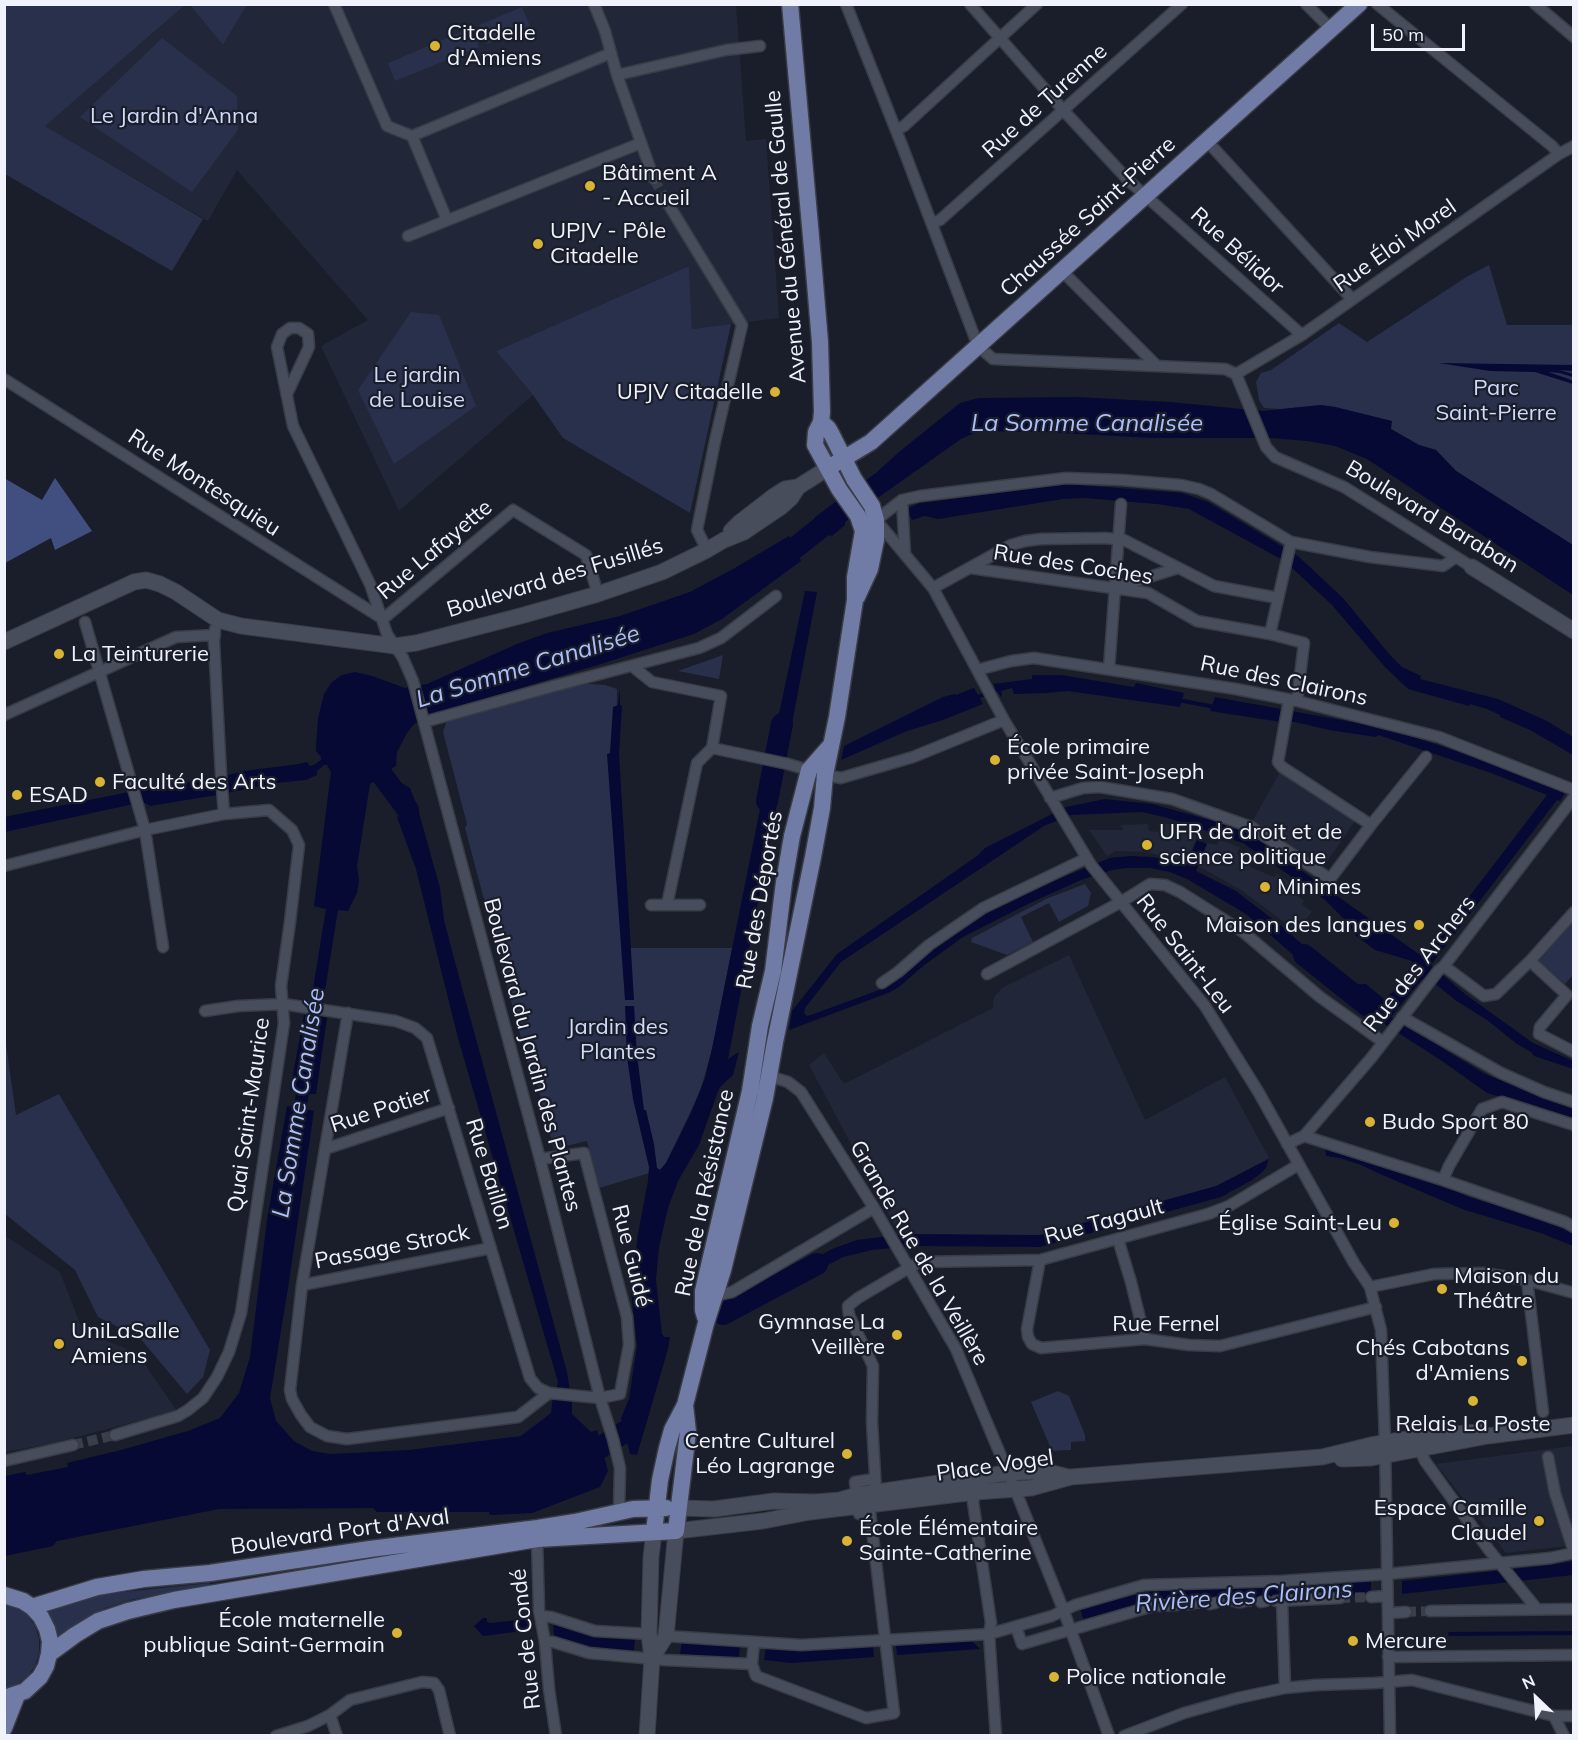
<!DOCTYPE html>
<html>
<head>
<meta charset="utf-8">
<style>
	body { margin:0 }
	#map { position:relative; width:1578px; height:1740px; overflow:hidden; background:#1a1e2a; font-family:Mulish,sans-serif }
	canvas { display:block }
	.frame { position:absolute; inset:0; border:6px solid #f0f3fc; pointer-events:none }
	.north { position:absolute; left:1506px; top:1668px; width:60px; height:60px; -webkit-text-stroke:4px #1a1e2a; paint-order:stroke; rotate:335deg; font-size:16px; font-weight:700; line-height:24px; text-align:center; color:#f0f3fc }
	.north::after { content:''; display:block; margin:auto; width:21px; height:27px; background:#f0f3fc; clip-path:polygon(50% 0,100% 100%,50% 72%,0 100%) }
	.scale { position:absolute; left:1371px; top:24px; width:94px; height:27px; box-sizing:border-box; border:3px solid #f0f3fc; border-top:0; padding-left:8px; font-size:18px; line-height:21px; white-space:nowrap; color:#f0f3fc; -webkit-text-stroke:4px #1a1e2a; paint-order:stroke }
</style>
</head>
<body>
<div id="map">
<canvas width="1578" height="1740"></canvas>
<div class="frame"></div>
<div class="north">N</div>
<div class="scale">50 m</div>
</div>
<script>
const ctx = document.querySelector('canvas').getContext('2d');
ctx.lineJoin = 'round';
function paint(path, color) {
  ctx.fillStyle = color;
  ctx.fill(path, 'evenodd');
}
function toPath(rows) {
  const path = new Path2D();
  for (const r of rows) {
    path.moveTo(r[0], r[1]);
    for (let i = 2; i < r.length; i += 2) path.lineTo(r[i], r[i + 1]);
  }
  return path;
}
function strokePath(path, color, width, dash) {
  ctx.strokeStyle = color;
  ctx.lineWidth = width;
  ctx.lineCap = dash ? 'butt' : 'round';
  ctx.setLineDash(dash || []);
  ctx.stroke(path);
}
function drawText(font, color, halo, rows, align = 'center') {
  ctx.font = font + ' Mulish,sans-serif';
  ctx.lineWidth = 4.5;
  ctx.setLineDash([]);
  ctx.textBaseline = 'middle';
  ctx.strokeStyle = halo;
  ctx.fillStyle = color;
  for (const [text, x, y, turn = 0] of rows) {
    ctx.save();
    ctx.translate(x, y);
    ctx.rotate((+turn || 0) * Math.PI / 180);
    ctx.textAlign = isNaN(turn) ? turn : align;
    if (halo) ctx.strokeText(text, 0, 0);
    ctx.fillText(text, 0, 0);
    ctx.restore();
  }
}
paint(toPath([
	[185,5,190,5,223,45,247,5,736,5,746,141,766,139,779,318,692,329,689,266,496,351,533,395,399,511,321,346,368,320,237,170,208,221,44,126],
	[1280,772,1354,819,1355,821,1324,866,1322,867,1252,822],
	[1148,824,1149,831,1159,832,1162,824,1182,825,1180,832,1197,835,1187,862,1147,852,1116,851,1107,856,1089,830,1124,830,1120,825],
	[1220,840,1240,847,1237,854,1251,863,1250,867,1274,877,1277,874,1295,885,1291,890,1304,901,1302,904,1312,912,1296,931,1241,890,1198,866,1207,843,1217,845],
	[1069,955,1145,1120,1225,1077,1269,1158,1217,1186,1034,1236,899,1234,809,1065,824,1053,844,1084,993,1008,994,997,1002,988],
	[4,1235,60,1272,80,1324,90,1334,137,1353,177,1411,49,1444,5,1452],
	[1573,1446,1573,1543,1567,1546,1506,1553,1436,1464]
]), '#212739');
paint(toPath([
	[5,4,185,5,45,126,203,219,172,271,5,174],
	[190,5,247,5,223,45],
	[522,7,530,26,487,44,479,25],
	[471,28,479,47,395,81,388,63],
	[162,38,237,96,238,130,192,192,80,117],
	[1489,265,1507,325,1573,325,1573,545,1456,471,1436,450,1419,445,1391,429,1391,421,1335,407,1321,405,1281,409,1264,408,1259,400,1256,382,1261,373,1271,370,1339,323,1367,342,1468,276],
	[689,266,692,329,731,324,690,513,563,438,533,395,496,351],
	[411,312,439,315,476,406,394,464,358,390],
	[723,655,719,679,678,671],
	[577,683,605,685,617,689,616,764,622,948,732,948,712,1049,700,1092,666,1163,660,1170,599,1188,587,1141,554,1149,536,1080,531,1076,465,828,467,824,443,732,447,720],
	[1085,884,1091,893,1088,906,1059,922,1049,903,1021,917,1033,942,1007,955,971,942,972,938,1046,899],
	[1573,922,1573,975,1565,984,1539,961],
	[5,1037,16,1115,59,1094,210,1350,203,1377,187,1394,139,1337,98,1317,75,1270,5,1214],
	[1058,1391,1069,1396,1085,1435,1085,1441,1071,1442,1071,1450,1052,1451,1031,1402],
	[209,1583,210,1585,134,1599,105,1608,86,1618,58,1639,45,1611,95,1595],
	[4,1603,16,1607,27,1615,35,1626,39,1639,39,1653,35,1666,27,1677,16,1685,5,1689]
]), '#28304c');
paint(toPath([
	[4,478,42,500,55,478,92,531,55,550,51,538,5,563]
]), '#414e80');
paint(toPath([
	[1439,363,1573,365,1573,371,1559,370,1573,374,1573,377,1560,373,1548,372,1566,378,1573,381,1573,384,1535,372,1490,371],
	[1077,397,1170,402,1263,411,1321,405,1335,407,1392,421,1391,429,1419,445,1436,450,1456,471,1573,545,1573,595,1367,459,1335,446,1307,441,1272,438,1152,438,1043,432,979,431,961,439,845,521,845,525,832,536,824,534,816,525,815,517,876,473,899,452,960,403,979,398],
	[1067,484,1182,493,1208,502,1298,556,1343,598,1390,655,1402,667,1421,676,1420,679,1498,699,1547,721,1573,737,1573,755,1530,730,1500,717,1500,715,1487,709,1470,704,1469,706,1408,689,1385,667,1332,605,1292,568,1279,558,1189,509,1157,504,1084,498,1063,499,938,519,925,516,912,520,906,509,920,503],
	[789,536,801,561,722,619,694,634,604,663,431,715,414,724,407,733,397,752,396,766,391,769,390,772,395,779,410,788,418,809,440,888,444,920,455,962,567,1372,572,1403,572,1414,591,1432,597,1430,608,1471,600,1487,532,1513,492,1515,489,1514,489,1512,377,1512,373,1508,219,1509,57,1541,53,1546,5,1556,5,1476,25,1472,27,1475,68,1467,67,1463,121,1450,188,1431,220,1418,239,1393,250,1357,267,1220,287,1106,294,1107,296,1092,290,1091,304,1015,307,1015,309,1013,326,909,314,906,331,772,327,765,324,765,317,771,317,775,306,780,276,783,217,795,150,806,143,802,5,832,4,817,124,793,215,778,244,771,299,764,307,762,310,766,314,765,321,760,321,757,316,751,316,747,318,718,324,694,332,682,342,675,355,672,372,676,405,688,427,684,517,644,547,633,620,616,690,592,733,569],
	[373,782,375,782,400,816,397,817,416,869,458,1038,558,1382,552,1403,551,1413,521,1436,409,1450,330,1454,312,1451,294,1441,276,1421,270,1398,288,1288,314,1111,306,1109,309,1094,316,1094,327,1018,321,1015,338,910,348,911,357,893,359,881,357,866,370,784],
	[805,591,817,592,786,755,771,752],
	[1032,675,1061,675,1134,687,1136,683,1184,693,1180,707,1068,691,1046,693,1014,694,1012,688,1001,691,1002,696,1001,697,993,684,1032,679],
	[974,688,983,704,943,720,907,731,841,760,844,746,943,697,955,694,956,695],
	[620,689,620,705,622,706,619,754,634,1000,625,1000,607,754,610,753,613,707,618,705],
	[1215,697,1390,729,1480,759,1565,793,1560,801,1557,800,1431,965,1465,994,1533,1043,1573,1061,1573,1069,1534,1056,1531,1052,1517,1044,1487,1020,1455,1000,1426,976,1417,985,1391,1017,1485,1074,1573,1109,1573,1119,1487,1093,1442,1061,1341,996,1349,985,1366,984,1384,999,1400,986,1407,974,1412,961,1375,950,1355,935,1347,922,1325,900,1243,843,1168,818,1142,812,1071,815,1044,826,841,962,805,1008,804,1013,807,1016,811,1015,879,990,890,984,927,952,973,920,1007,900,1110,858,1131,856,1152,857,1165,859,1186,866,1197,840,1207,844,1196,871,1236,891,1284,928,1331,970,1322,980,1246,914,1187,879,1170,872,1150,868,1126,868,1112,870,1081,880,1028,904,963,937,923,966,899,987,888,993,789,1030,792,1011,837,954,977,856,985,848,1066,807,1105,799,1152,804,1217,822,1250,834,1423,957,1547,795,1491,773,1378,735,1376,737,1329,730,1295,722,1281,722,1210,711],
	[768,769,783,772,728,1059,739,1052,733,1075,721,1086,718,1091,699,1145,678,1181,668,1208,659,1247,656,1280,662,1334,664,1337,670,1337,668,1349,637,1455,630,1454,621,1418,629,1399,637,1346,631,1291,638,1234,648,1181,649,1167,633,1099,627,1057,625,1006,634,1006,637,1055,644,1110,646,1110,654,1144,657,1168,660,1170,666,1163,690,1115,705,1078,712,1049],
	[1325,1147,1445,1186,1469,1197,1563,1226,1573,1232,1573,1246,1541,1233,1462,1209,1380,1174,1361,1165,1340,1158,1326,1156],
	[1269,1159,1266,1168,1260,1174,1252,1180,1221,1197,1040,1247,913,1246,872,1250,843,1257,793,1284,787,1274,832,1249,857,1240,906,1234,1041,1235,1216,1186],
	[773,1282,778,1291,723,1321,723,1310],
	[1573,1561,1573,1575,1402,1594,1402,1581,1551,1565],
	[1371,1581,1371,1594,1153,1603,1084,1621,1080,1609,1149,1591],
	[483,1618,487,1618,487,1622,490,1623,530,1619,531,1630,483,1636,474,1626],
	[553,1623,595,1635,635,1638,634,1651,593,1648,554,1637],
	[970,1639,980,1649,897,1655,896,1644],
	[682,1641,740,1645,739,1658,680,1654],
	[873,1645,874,1657,792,1663,764,1660,766,1647,789,1650]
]), '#060934');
strokePath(toPath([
	[975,698,1001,688],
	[1178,700,1215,707],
	[1450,1634,1574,1633]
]), '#060934', 4);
strokePath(toPath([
	[771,567,844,509],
	[365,752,408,810],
	[767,801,782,724],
	[1304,955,1369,1007],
	[723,1314,817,1264],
	[573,1448,598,1449,634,1426,639,1408]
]), '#060934', 22);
strokePath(toPath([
	[654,179,667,202],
	[73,1445,115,1435],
	[1340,1598,1371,1597],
	[1242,1602,1261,1602],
	[1215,1603,1237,1602],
	[1192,1604,1210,1604],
	[1406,1612,1430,1611]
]), '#3a3e4a', 10, [10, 5]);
const street = toPath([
	[334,4,387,126,412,136],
	[594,4,605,31,617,75,654,179],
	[846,4,903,148,978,346,993,359,1225,369,1236,374],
	[970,4,1064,111,1129,181,1302,335],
	[1306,4,1332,30],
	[1377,4,1552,146,1559,154],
	[1535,4,1574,37],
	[617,75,726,50,760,46],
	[896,130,904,126,1037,4],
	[1207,141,1352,299],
	[667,202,742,325,715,441,697,530,707,550],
	[447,220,412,136,611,53],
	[932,223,940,220,1182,4],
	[408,236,641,143],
	[1062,271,1157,366],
	[1236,374,1302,335,1559,154,1574,146],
	[1236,374,1266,447,1275,457,1344,487,1472,567],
	[4,379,383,619],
	[287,394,309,347,308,334,299,328,290,328,282,334,277,347,293,426,370,584,387,634,403,658,413,681,540,1159,600,1398,613,1439,620,1468,619,1512],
	[902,500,905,554],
	[970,568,1148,593,1197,621,1270,634,1304,643,1297,701],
	[1117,587,1178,568],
	[933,588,1011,545,1025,541,1041,539,1105,538,1124,540,1214,586,1278,598],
	[383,619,513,510,586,555,598,594],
	[85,622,145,830,163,947],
	[215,629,214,642,221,775,224,814],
	[1270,634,1291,542],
	[632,666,652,682,721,696,712,748],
	[1109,669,1121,504],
	[977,670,1011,661,1034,658,1236,689,1297,701,1439,737,1574,790],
	[4,715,176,637,215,635],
	[424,722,554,686,699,648,721,638,776,596],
	[1050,798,1083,788,1100,787,1172,799,1251,827,1330,879,1371,825,1282,767,1278,762,1289,700],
	[1371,825,1426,757],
	[4,866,145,830,224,814,269,810,292,830,299,845,290,922,281,986,284,1023,241,1313,229,1352,217,1377,203,1398,188,1410,178,1416,115,1435],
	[651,905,700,905],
	[667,905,697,763,712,748,788,764,825,775,841,778,913,757,1004,720],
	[1530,961,1567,995,1540,1027,1539,1034,1574,1052],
	[1444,966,1484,996,1496,994,1530,961,1574,912],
	[987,974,1121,902,1150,884,1165,885,1180,892,1242,931,1320,997,1383,1042],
	[882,983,898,972,929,945,983,908,1087,858],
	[205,1011,238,1006,283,1004,396,1021,415,1028,427,1038,530,1378,538,1388,549,1393,600,1398,620,1394,629,1345,627,1317,584,1153,540,1159],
	[348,1013,302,1285,290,1390,292,1399,301,1415,310,1427,327,1436,347,1439,518,1417,549,1393],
	[1402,1017,1501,1073,1544,1092,1574,1102],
	[769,1076,788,1082,801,1092,874,1208,956,1349,1019,1499,1063,1609,1109,1736],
	[1304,1136,1443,1180,1565,1222,1574,1227],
	[1287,1144,1304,1136,1372,1057,1438,971,1444,966,1574,797],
	[325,1149,449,1108],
	[1443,1180,1449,1166,1482,1109,1502,1102,1574,1125],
	[1118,1239,1131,1282,1145,1339],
	[1040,1260,1027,1329,1028,1337,1032,1344,1041,1348,1145,1339,1189,1345,1220,1346,1376,1307],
	[1527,1280,1543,1412],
	[302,1285,491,1248],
	[1370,1287,1434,1274,1483,1273,1527,1280,1574,1293],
	[717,1292,723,1294,732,1292,874,1208],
	[1424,1445,1420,1450,1425,1461,1489,1550,1537,1609],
	[1548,1457,1555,1493,1574,1552],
	[4,1461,73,1445],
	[876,1492,872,1422,873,1366,849,1315,848,1306,858,1298,919,1262,1040,1260,1208,1214,1229,1206,1298,1165],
	[976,1492,973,1502,991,1623,989,1634,996,1736],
	[537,1539,539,1610,545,1642,549,1689,556,1736],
	[1371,1597,1387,1596],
	[1276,1601,1340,1598],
	[1282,1601,1285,1688],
	[1237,1602,1242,1602],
	[1261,1602,1266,1601],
	[1187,1604,1192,1604],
	[1210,1604,1215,1603],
	[1430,1611,1574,1609],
	[1388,1613,1406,1612],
	[540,1616,551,1617,595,1631,649,1634],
	[1016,1627,1022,1644,1153,1606,1177,1605],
	[666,1636,801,1645,989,1634,1052,1616,1075,1605,1144,1585,1281,1581,1387,1574,1550,1558,1574,1553],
	[545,1642,553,1642,589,1653,665,1660,752,1664],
	[754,1642,752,1664,756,1676,866,1718,894,1713,870,1512,859,1514,855,1482,874,1479],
	[1388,1657,1574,1655],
	[330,1715,337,1736],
	[1554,1716,1564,1736],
	[276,1736,308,1726,330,1715,350,1700,422,1682,434,1683,439,1690,450,1736],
	[1124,1736,1184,1713,1238,1698,1285,1688,1316,1685,1375,1683,1412,1680,1554,1716,1574,1716],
	[1390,1736,1385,1442,1381,1330,1370,1287,1354,1263,1259,1093,1205,1006,1091,865,1004,720,933,588,876,520,902,500,920,496,1066,478,1122,480,1181,485,1199,489,1211,494,1291,542,1370,557,1443,566,1456,557]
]);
const secondary = toPath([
	[731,531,739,523,774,496,785,489,798,487,828,468],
	[1472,567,1574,631],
	[4,642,134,582,146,580,160,584,176,592,218,620,241,626,395,646,416,643,524,615,598,594,662,572,707,550,724,540,744,532,781,507,791,498,798,487],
	[1342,1459,1371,1458,1488,1436,1574,1425],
	[679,1508,714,1509,774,1501,815,1502,840,1500,857,1495,1007,1473,1045,1471,1068,1477],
	[652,1658,666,1636,676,1531,763,1521,810,1512,976,1492,1031,1488,1071,1477,1322,1457,1371,1445,1407,1439,1466,1433,1480,1432,1488,1436],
	[647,1736,652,1658,649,1634,651,1557,654,1532]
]);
const primary = toPath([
	[821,422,828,428,832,435,854,479,872,506,876,520,876,540,870,569,857,597],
	[828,468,871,442,1359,4],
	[705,1317,703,1310,703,1291,750,1091,760,1026,773,971,784,882,792,836,809,770,831,745],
	[654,1532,660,1480,667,1448,672,1430,685,1405,706,1323,723,1270,765,1098,775,1042,813,857,822,808,825,775,837,717,855,600,855,577,863,531,858,516,839,489,815,445,816,432,821,422,822,412,820,342,813,259,790,4],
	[4,1595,23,1601,32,1607,41,1617,47,1629,50,1641,49,1654,46,1666,40,1677,25,1691,4,1698],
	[32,1607,97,1587,144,1579,210,1573,370,1549,538,1528,575,1522,633,1509,666,1508],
	[49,1654,75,1635,98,1621,128,1611,174,1600,537,1539,676,1531,688,1432,685,1405],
	[4,1728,17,1695]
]);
strokePath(street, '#393c45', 13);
strokePath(secondary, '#393c45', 17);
strokePath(primary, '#393c45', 19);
strokePath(street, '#484d5b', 10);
strokePath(secondary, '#484d5b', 15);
strokePath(primary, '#707ca6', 16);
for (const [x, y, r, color] of [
	[435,46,6,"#d9b334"],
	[590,186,6,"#d9b334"],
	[538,244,6,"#d9b334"],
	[775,392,6,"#d9b334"],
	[59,654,6,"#d9b334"],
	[995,760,6,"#d9b334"],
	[100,782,6,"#d9b334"],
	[17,795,6,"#d9b334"],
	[1147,845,6,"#d9b334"],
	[1265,887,6,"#d9b334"],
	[1419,925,6,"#d9b334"],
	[1370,1122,6,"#d9b334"],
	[1394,1223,6,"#d9b334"],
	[1442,1289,6,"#d9b334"],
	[897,1335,6,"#d9b334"],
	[59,1344,6,"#d9b334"],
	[1522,1361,6,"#d9b334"],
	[1473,1401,6,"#d9b334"],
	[847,1454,6,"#d9b334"],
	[1539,1521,6,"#d9b334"],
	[847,1541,6,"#d9b334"],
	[397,1633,6,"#d9b334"],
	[1353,1641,6,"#d9b334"],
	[1054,1677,6,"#d9b334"]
]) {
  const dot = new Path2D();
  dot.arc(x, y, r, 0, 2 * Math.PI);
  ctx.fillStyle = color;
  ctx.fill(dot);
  strokePath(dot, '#1a1e2a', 2);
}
drawText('22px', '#f0f3fc', '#1a1e2a', [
	["Citadelle",447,33],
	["d'Amiens",447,58],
	["Bâtiment A",602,173],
	["- Accueil",602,198],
	["UPJV - Pôle",550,231],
	["Citadelle",550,256],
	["UPJV Citadelle",763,392,"right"],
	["La Teinturerie",71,654],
	["École primaire",1007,747],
	["privée Saint-Joseph",1007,772],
	["Faculté des Arts",112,782],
	["ESAD",29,795],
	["UFR de droit et de",1159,832],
	["science politique",1159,857],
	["Minimes",1277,887],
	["Maison des langues",1407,925,"right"],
	["Budo Sport 80",1382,1122],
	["Église Saint-Leu",1382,1223,"right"],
	["Maison du",1454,1276],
	["Théâtre",1454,1301],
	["Gymnase La",885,1322,"right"],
	["Veillère",885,1347,"right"],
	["UniLaSalle",71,1331],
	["Amiens",71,1356],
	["Chés Cabotans",1510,1348,"right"],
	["d'Amiens",1510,1373,"right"],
	["Relais La Poste",1473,1424,"center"],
	["Centre Culturel",835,1441,"right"],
	["Léo Lagrange",835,1466,"right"],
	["Espace Camille",1527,1508,"right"],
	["Claudel",1527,1533,"right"],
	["École Élémentaire",859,1528],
	["Sainte-Catherine",859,1553],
	["École maternelle",385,1620,"right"],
	["publique Saint-Germain",385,1645,"right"],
	["Mercure",1365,1641],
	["Police nationale",1066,1677]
], 'left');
drawText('22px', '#f0f3fc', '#1a1e2a', [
	["Rue de Turenne",1045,101,-42],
	["Chaussée Saint-Pierre",1088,217,-42],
	["Avenue du Général de Gaulle",786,237,-95],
	["Rue Éloi Morel",1395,246,-35],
	["Rue Bélidor",1237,251,42],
	["Rue Montesquieu",204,483,33],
	["Boulevard Baraban",1432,517,31],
	["Rue Lafayette",435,550,-40],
	["Rue des Coches",1073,565,9],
	["Boulevard des Fusillés",555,578,-17],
	["Rue des Clairons",1284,681,12],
	["Rue des Déportés",760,900,-80],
	["Rue Saint-Leu",1185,954,52],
	["Rue des Archers",1420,964,-52],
	["Boulevard du Jardin des Plantes",532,1055,75],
	["Rue Potier",381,1110,-18],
	["Quai Saint-Maurice",249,1115,-82],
	["Rue Baillon",489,1174,73],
	["Rue de la Résistance",705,1193,-78],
	["Rue Tagault",1104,1222,-15],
	["Passage Strock",392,1247,-11],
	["Grande Rue de la Veillère",919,1253,60],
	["Rue Guidé",631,1256,76],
	["Rue Fernel",1166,1324],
	["Place Vogel",995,1466,-8],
	["Boulevard Port d'Aval",340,1532,-8],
	["Rue de Condé",526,1639,-96]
]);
drawText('22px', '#d0dafa', '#1a1e2a', [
	["Le Jardin d'Anna",174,116],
	["Le jardin",417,375],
	["de Louise",417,400],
	["Parc",1496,388],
	["Saint-Pierre",1496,413],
	["Jardin des",618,1027],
	["Plantes",618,1052]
]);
drawText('italic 24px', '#acbffd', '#1a1e2a', [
	["La Somme Canalisée",1087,424],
	["La Somme Canalisée",528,667,-17],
	["La Somme Canalisée",299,1103,-81],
	["Rivière des Clairons",1244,1597,-4]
]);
</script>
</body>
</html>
